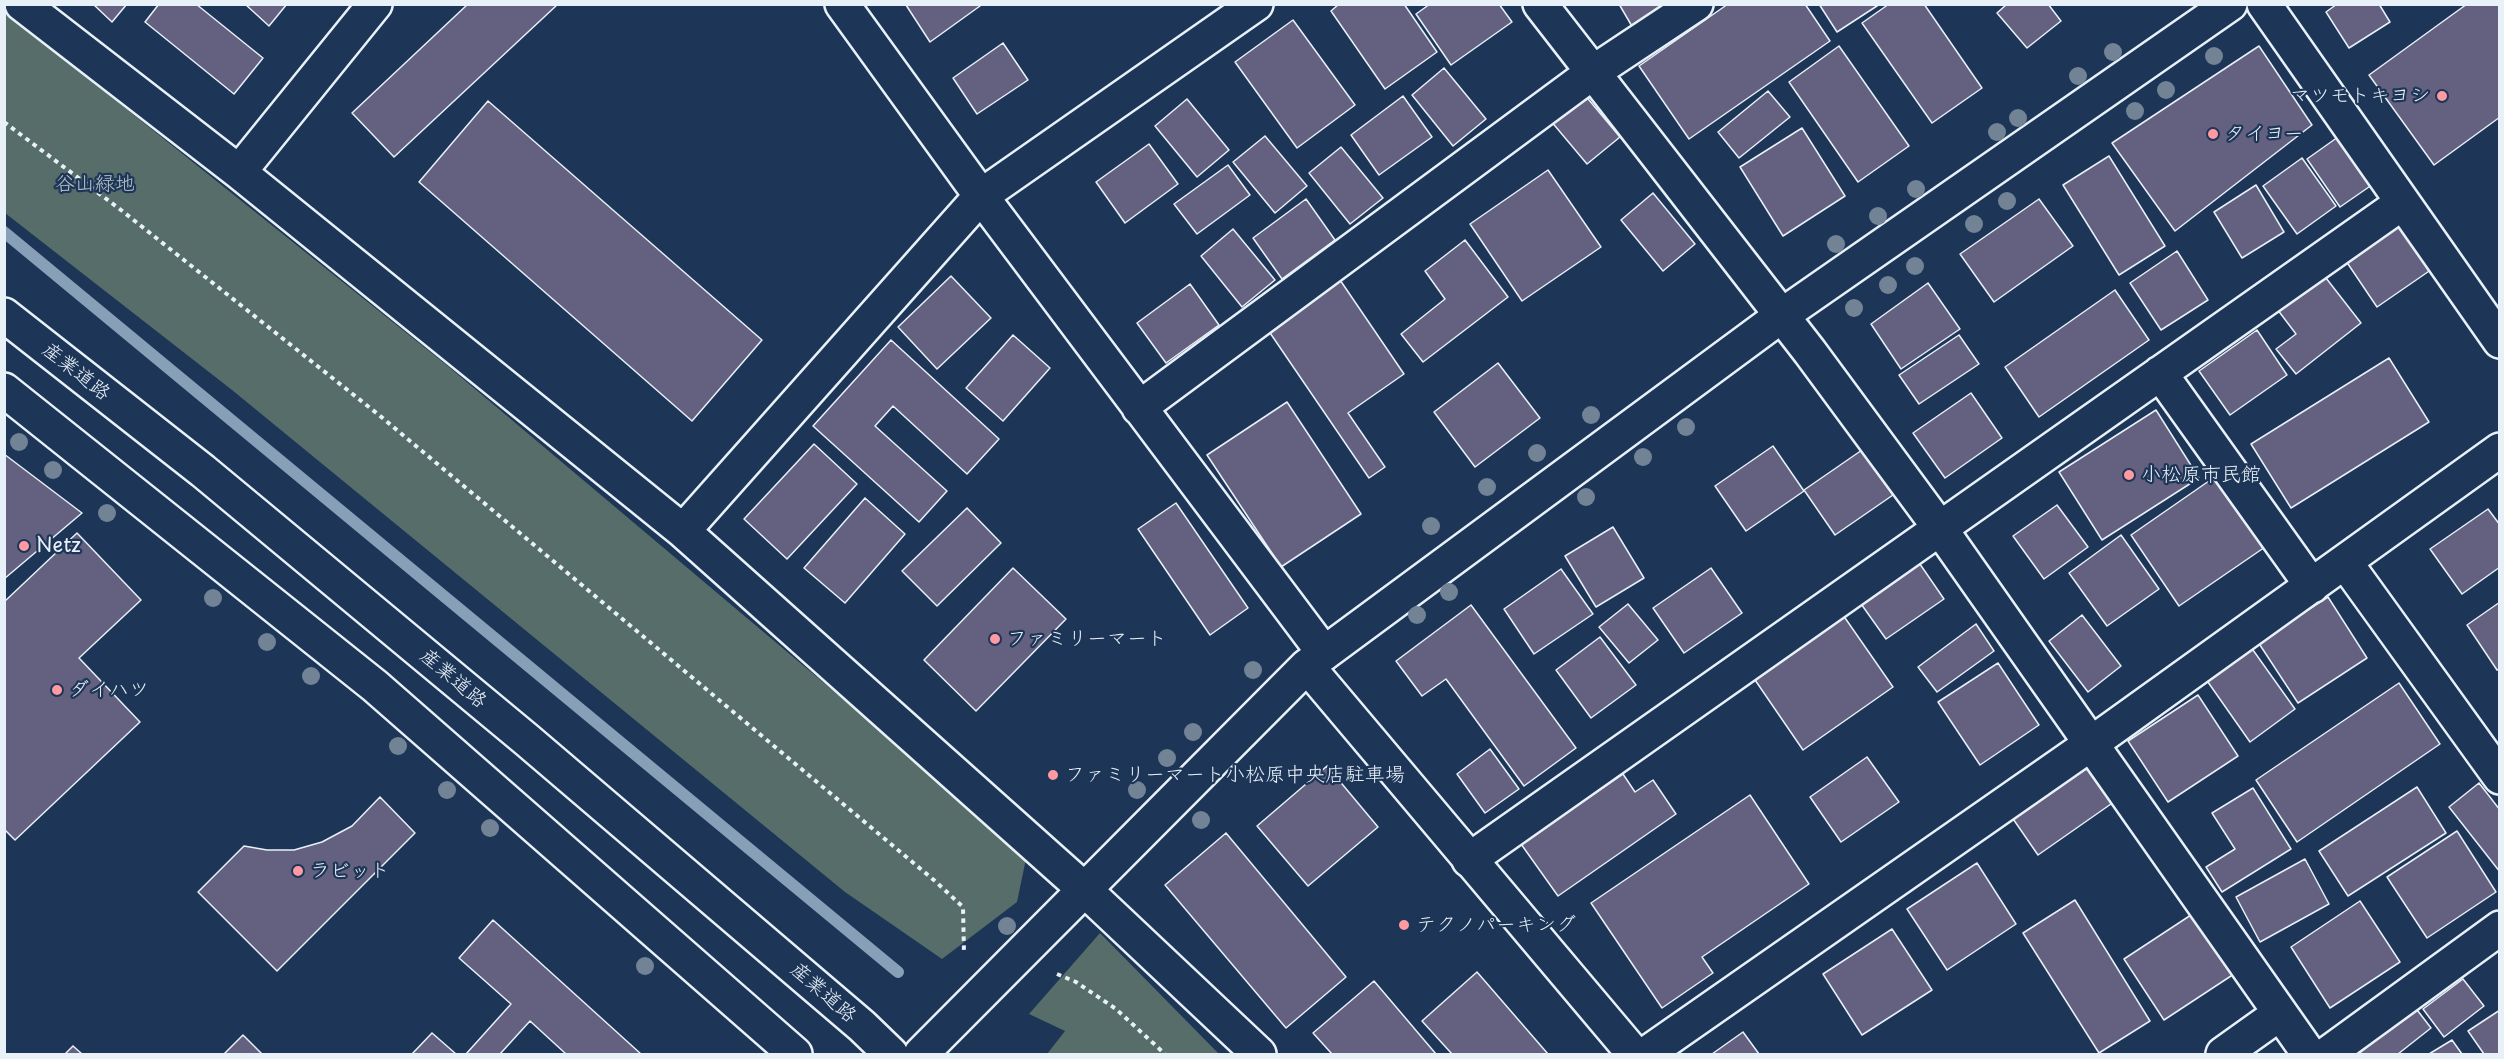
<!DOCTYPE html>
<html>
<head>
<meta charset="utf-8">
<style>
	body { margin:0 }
	#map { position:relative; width:2504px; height:1059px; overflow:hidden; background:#1d3557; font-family:"Playpen Sans",sans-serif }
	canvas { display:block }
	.frame { position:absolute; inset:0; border:6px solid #e8f1f8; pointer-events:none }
</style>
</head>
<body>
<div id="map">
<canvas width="2504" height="1059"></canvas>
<div class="frame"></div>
</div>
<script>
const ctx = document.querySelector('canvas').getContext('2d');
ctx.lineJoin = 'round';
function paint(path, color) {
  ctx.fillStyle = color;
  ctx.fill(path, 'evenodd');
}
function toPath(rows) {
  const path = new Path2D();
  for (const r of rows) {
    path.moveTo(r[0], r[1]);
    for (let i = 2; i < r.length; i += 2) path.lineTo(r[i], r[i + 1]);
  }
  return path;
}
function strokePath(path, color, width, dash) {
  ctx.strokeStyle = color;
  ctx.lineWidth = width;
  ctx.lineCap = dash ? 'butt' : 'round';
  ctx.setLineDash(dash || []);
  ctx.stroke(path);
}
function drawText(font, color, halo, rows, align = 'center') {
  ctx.font = font + ' "Playpen Sans","Klee One",sans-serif';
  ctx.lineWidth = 4.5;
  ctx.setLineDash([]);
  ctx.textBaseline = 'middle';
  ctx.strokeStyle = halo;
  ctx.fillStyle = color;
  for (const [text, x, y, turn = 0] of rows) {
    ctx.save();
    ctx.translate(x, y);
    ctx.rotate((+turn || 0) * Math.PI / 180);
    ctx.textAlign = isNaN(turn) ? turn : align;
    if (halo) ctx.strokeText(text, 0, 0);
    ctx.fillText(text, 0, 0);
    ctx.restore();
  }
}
paint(toPath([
	[4,11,449,367,1027,854,1017,902,942,959,845,892,232,390,5,213],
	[1100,933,1219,1054,1047,1054,1065,1031,1029,1014]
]), '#566d6a');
strokePath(toPath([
	[4,232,898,972]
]), '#889fb8', 12);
const building = toPath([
	[93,4,127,4,112,22,93,4],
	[159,4,196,4,263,58,234,94,145,22,159,4],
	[245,4,287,4,269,26,245,4],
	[468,4,557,5,394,157,352,113,468,4],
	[979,4,980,6,930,42,906,5,979,4],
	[1339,4,1404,4,1437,52,1385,89,1331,11,1339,4],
	[1430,4,1499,4,1512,22,1451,65,1416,14,1430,4],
	[1619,4,1671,4,1633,28,1619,4],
	[1728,4,1805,4,1830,41,1689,139,1639,66,1728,4],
	[1819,4,1880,4,1837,32,1819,4],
	[1889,4,1924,4,1982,88,1932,123,1862,23,1889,4],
	[2007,4,2048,4,2061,21,2027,48,1997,13,2007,4],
	[2337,4,2379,4,2390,22,2349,48,2326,12,2337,4],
	[2467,4,2500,4,2500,117,2434,165,2369,75,2467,4],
	[1293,20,1355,105,1297,148,1235,62,1293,20],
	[1003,43,1028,80,977,114,953,78,1003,43],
	[1839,46,1909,146,1858,182,1789,82,1839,46],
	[2259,46,2312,125,2175,231,2112,143,2259,46],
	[1444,68,1486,119,1453,146,1412,95,1444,68],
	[1578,87,1620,137,1587,164,1545,114,1578,87],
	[1768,91,1790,117,1739,158,1718,132,1768,91],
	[1403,96,1432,137,1379,175,1351,135,1403,96],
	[1187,99,1229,150,1197,177,1155,126,1187,99],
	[488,101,762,340,692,421,419,182,488,101],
	[1802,128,1845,196,1783,236,1740,167,1802,128],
	[2345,132,2379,180,2340,207,2307,159,2345,132],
	[1265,136,1307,186,1275,213,1233,162,1265,136],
	[1149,144,1178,184,1125,223,1096,182,1149,144],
	[1341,147,1383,198,1350,224,1309,173,1341,147],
	[2109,156,2165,246,2119,275,2063,185,2109,156],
	[2302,158,2336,206,2297,234,2263,186,2302,158],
	[1228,165,1250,195,1197,234,1174,204,1228,165],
	[1548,170,1601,247,1522,301,1470,224,1548,170],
	[2256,185,2284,232,2242,258,2214,212,2256,185],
	[1653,193,1695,244,1663,271,1621,220,1653,193],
	[1306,199,1335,240,1282,279,1253,238,1306,199],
	[2039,199,2073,246,1994,302,1960,254,2039,199],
	[2404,221,2435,267,2377,307,2346,261,2404,221],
	[1233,229,1275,280,1242,307,1201,256,1233,229],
	[1465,240,1508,297,1423,362,1401,334,1445,299,1425,271,1465,240],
	[2177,251,2208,300,2161,330,2130,283,2177,251],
	[2319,269,2361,323,2296,374,2276,349,2296,334,2274,305,2319,269],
	[951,276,991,318,937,369,898,327,951,276],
	[1338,277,1404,374,1348,413,1385,467,1369,478,1266,327,1338,277],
	[1928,283,1960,329,1901,369,1871,324,1928,283],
	[1190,284,1219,325,1166,363,1137,323,1190,284],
	[2115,290,2149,340,2039,417,2005,367,2115,290],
	[2257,330,2287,375,2230,415,2199,371,2257,330],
	[1013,335,1050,368,1003,421,966,388,1013,335],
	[1959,335,1979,364,1919,404,1899,375,1959,335],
	[891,340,999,439,967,474,893,406,875,426,947,491,919,522,813,426,891,340],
	[2389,358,2429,422,2291,508,2251,444,2389,358],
	[1498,363,1540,418,1475,467,1434,412,1498,363],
	[1971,393,2002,438,1945,478,1913,433,1971,393],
	[1287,402,1361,514,1281,567,1207,455,1287,402],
	[2156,410,2199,478,2102,540,2059,472,2156,410],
	[814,444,857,484,787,559,744,519,814,444],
	[1773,446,1804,491,1746,531,1715,486,1773,446],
	[1862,450,1893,495,1835,535,1804,490,1862,450],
	[4,454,82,513,4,579,4,454],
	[2219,474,2268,545,2179,606,2131,535,2219,474],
	[865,498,905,534,845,603,804,568,865,498],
	[1176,503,1248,608,1210,635,1138,529,1176,503],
	[2057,505,2088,547,2044,579,2013,536,2057,505],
	[967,508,1001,543,937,606,902,571,967,508],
	[2488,509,2500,525,2500,567,2462,594,2430,549,2488,509],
	[1613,527,1644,578,1596,607,1565,556,1613,527],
	[77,533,141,600,79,658,140,722,15,840,4,829,4,602,77,533],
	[2121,535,2159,589,2107,626,2069,573,2121,535],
	[1913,554,1944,599,1886,639,1854,594,1913,554],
	[1013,568,1066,619,976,711,924,660,1013,568],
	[1711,568,1742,613,1684,653,1653,608,1711,568],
	[1561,569,1593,614,1534,654,1504,609,1561,569],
	[2328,597,2367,658,2298,703,2258,642,2328,597],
	[2500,602,2500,669,2497,670,2467,625,2500,602],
	[1628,604,1658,640,1629,663,1599,627,1628,604],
	[1471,605,1576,748,1524,786,1446,679,1422,696,1396,661,1471,605],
	[1843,615,1893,687,1803,750,1753,677,1843,615],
	[2082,615,2121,666,2088,692,2049,641,2082,615],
	[1976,624,1994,651,1937,692,1918,667,1976,624],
	[1600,637,1636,685,1591,718,1556,670,1600,637],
	[2248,643,2295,709,2250,742,2203,675,2248,643],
	[1998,663,2039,725,1980,765,1938,702,1998,663],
	[2399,683,2440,744,2297,842,2256,780,2399,683],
	[2198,695,2238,756,2168,802,2128,741,2198,695],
	[1490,749,1519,789,1485,813,1457,774,1490,749],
	[2091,756,2121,797,2038,855,2009,813,2091,756],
	[1867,757,1899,802,1841,842,1810,797,1867,757],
	[1327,766,1378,827,1308,886,1257,826,1327,766],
	[1623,774,1635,792,1653,780,1676,814,1558,896,1521,844,1623,774],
	[2479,783,2500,810,2500,872,2449,807,2479,783],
	[2417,787,2446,833,2348,896,2319,851,2417,787],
	[2253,788,2291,849,2222,892,2206,867,2235,849,2212,813,2253,788],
	[1750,795,1809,884,1702,957,1713,973,1662,1008,1591,903,1750,795],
	[380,797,415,833,277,971,198,892,244,846,267,850,294,850,322,842,352,826,380,797],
	[2457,831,2496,892,2427,938,2387,877,2457,831],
	[1226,833,1346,977,1286,1028,1165,885,1226,833],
	[2305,859,2329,904,2260,942,2236,897,2305,859],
	[1977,863,2016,924,1947,970,1907,909,1977,863],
	[2075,900,2150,1021,2099,1053,2023,933,2075,900],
	[2360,901,2400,962,2330,1008,2291,947,2360,901],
	[2194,913,2234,974,2164,1020,2124,959,2194,913],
	[493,920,641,1054,566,1054,530,1021,500,1054,466,1054,511,1004,459,958,493,920],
	[1892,929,1932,990,1862,1035,1823,974,1892,929],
	[1477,972,1548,1054,1452,1054,1422,1021,1477,972],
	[2463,979,2484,1006,2444,1037,2423,1009,2463,979],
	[1374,981,1436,1054,1332,1054,1313,1033,1374,981],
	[2411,1002,2431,1028,2398,1054,2361,1054,2355,1047,2411,1002],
	[2500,1010,2500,1054,2484,1054,2468,1031,2500,1010],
	[1743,1032,1759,1054,1712,1054,1743,1032],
	[432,1033,456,1054,412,1054,432,1033],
	[243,1035,262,1054,224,1054,243,1035],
	[2452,1040,2462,1054,2429,1054,2452,1040],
	[73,1046,82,1054,65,1054,73,1046]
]);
paint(building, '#646180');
strokePath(building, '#e8f1f8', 1.5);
const street = toPath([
	[22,4,239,172,683,531,1085,890,1259,1054],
	[842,4,981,196,1324,653],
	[1540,4,1810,352,1939,527,2309,1054],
	[2264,4,2500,341],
	[239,172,375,4],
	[2160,373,2312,586],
	[1139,408,1592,73,1696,4],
	[683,531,981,196,1256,4],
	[2345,562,2500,777],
	[1469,860,2402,203],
	[1646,1054,2092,743,2500,450],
	[2223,1054,2279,1014],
	[2327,1054,2500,928]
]);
const secondary = toPath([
	[4,315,203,471,527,740,862,1026,891,1054],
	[4,390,375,686,795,1054],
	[1307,666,1634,1054],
	[921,1054,1307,666,1781,316,2230,4]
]);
strokePath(street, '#e8f1f8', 38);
strokePath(secondary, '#e8f1f8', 38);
strokePath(toPath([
	[4,122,121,210,379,415,935,881,963,907,964,954],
	[1057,974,1076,982,1116,1009,1165,1054]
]), '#e8f1f8', 4, [4.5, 4.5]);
strokePath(street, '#1d3557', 33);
strokePath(secondary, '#1d3557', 33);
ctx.fillStyle = '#718394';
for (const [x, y] of [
	[2113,52],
	[2214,56],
	[2078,76],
	[2166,90],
	[2135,111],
	[2018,118],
	[1997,132],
	[1916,189],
	[2007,201],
	[1878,216],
	[1974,224],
	[1836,244],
	[1915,266],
	[1888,285],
	[1854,308],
	[1591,415],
	[1686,427],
	[19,442],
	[1537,453],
	[1643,457],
	[53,470],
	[1487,487],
	[1586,497],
	[107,513],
	[1431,526],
	[1449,592],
	[213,598],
	[1417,615],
	[267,642],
	[1253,670],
	[311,676],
	[1193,732],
	[398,746],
	[1167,758],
	[447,790],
	[1137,790],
	[1201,820],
	[490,828],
	[1007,926],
	[645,966]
]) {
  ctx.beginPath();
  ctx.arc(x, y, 9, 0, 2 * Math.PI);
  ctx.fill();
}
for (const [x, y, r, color] of [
	[2442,96,6,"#ff9aa2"],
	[2213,134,6,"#ff9aa2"],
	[2129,475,6,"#ff9aa2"],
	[24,546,6,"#ff9aa2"],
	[995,639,6,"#ff9aa2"],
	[57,690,6,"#ff9aa2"],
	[1053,775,6,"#ff9aa2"],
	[298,871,6,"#ff9aa2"],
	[1404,925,6,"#ff9aa2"]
]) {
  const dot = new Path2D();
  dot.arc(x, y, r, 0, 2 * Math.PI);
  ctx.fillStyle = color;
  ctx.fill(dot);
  strokePath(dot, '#1d3557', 2);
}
drawText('20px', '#e8f1f8', '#1d3557', [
	["マツモトキヨシ",2430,96,"right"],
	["タイヨー",2225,134],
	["小松原市民館",2141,475],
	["Netz",36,546],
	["ファミリーマート",1007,639],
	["ダイハツ",69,690],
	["ファミリーマート小松原中央店駐車場",1065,775],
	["ラビット",310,871],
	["テクノパーキング",1416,925]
], 'left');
drawText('20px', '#b5c3c6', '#1d3557', [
	["谷山緑地",95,184]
]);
drawText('20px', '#e8f1f8', '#1d3557', [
	["産業道路",76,372,38],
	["産業道路",453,679,40],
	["産業道路",823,993,41]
]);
</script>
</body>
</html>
